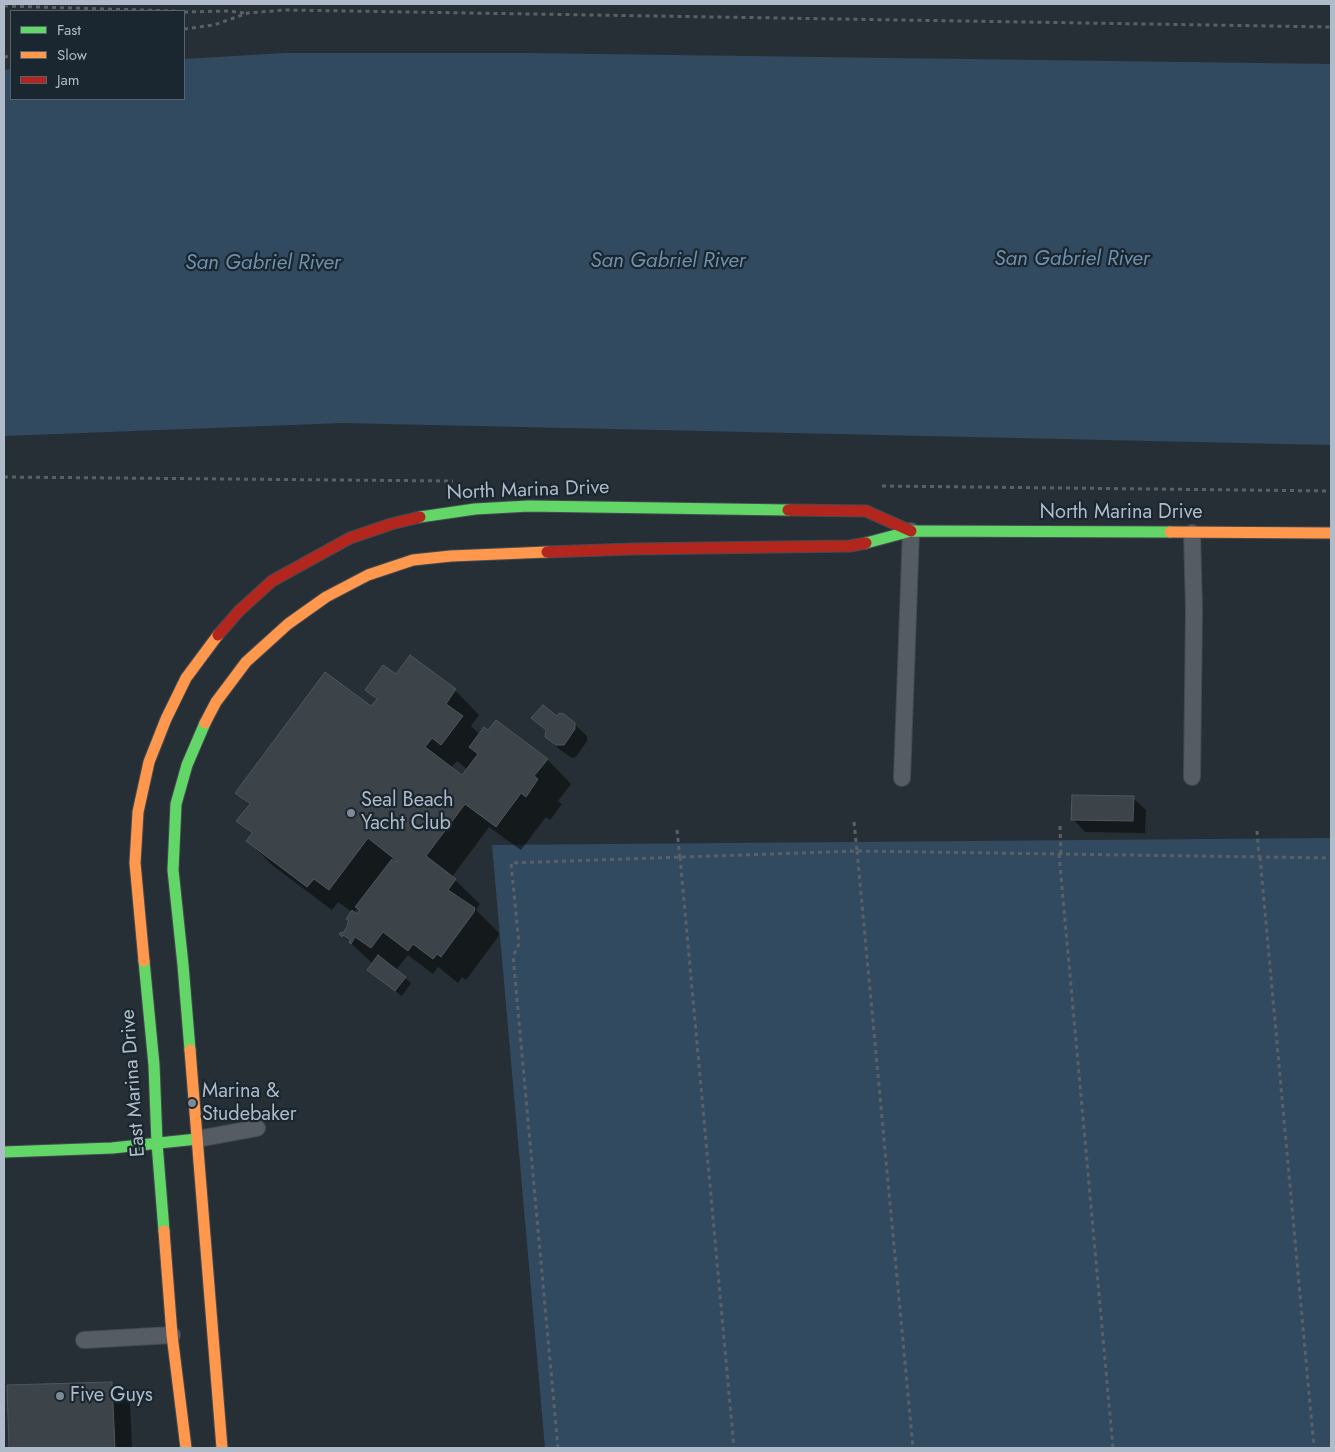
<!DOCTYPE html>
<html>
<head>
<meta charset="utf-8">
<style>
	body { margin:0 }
	#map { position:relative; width:1335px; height:1452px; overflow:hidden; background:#272f36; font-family:Jost,sans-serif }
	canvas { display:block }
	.frame { position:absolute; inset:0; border:5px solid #afbbc8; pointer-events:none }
	.legend { position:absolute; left:10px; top:10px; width:175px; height:90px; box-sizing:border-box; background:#1a2630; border:1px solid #56626d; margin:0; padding:6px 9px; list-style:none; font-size:15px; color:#afbbc8 }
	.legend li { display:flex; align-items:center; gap:10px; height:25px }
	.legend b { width:25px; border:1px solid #56626d }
</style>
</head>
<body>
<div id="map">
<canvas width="1335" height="1452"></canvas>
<div class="frame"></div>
<ul class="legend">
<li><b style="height:6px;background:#63d668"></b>Fast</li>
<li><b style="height:6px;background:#ff974d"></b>Slow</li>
<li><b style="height:6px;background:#b3261e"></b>Jam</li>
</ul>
</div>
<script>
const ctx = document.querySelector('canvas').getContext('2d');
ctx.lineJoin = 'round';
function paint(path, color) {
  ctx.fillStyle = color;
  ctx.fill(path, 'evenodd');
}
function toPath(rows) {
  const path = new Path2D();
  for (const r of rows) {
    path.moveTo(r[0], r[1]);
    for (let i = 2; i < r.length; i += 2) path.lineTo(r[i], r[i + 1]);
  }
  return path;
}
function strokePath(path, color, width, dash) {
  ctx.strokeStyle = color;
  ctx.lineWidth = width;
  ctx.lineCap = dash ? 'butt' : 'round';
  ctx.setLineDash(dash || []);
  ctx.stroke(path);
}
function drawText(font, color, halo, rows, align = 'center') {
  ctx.font = font + ' Jost,sans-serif';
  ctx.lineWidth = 4.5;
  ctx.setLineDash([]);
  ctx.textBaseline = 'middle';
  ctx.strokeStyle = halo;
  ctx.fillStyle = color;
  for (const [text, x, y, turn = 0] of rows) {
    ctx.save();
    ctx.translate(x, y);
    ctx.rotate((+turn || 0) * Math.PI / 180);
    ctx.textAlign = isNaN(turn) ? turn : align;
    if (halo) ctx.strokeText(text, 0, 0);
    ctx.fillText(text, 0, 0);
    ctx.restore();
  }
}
paint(toPath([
	[285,53,526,53,1331,64,1331,445,343,423,4,436,4,70,11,69,11,99,184,99,184,59],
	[1331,838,1331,1448,545,1448,492,845]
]), '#324a60');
paint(toPath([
	[410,657,455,690,479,715,471,726,480,735,547,759,571,784,558,801,562,804,550,820,546,817,521,850,489,827,452,877,480,904,476,910,499,933,498,937,466,980,462,977,458,983,438,967,433,974,408,955,396,970,411,983,402,996,374,975,373,964,341,934,343,935,350,922,352,912,338,902,332,910,272,865,248,841,252,835,238,821,250,806,237,793,371,708,377,700,366,690,396,676],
	[457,761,468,770,463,777,451,768],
	[358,907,361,911,358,916,354,913],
	[533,718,557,718,574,724,587,736,587,741,576,757,572,758,559,749,546,736,547,732],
	[1133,798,1146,810,1145,833,1085,832,1073,819],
	[112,1383,130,1402,132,1448,10,1448,9,1386]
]), '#0007');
const building = toPath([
	[410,655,456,689,446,704,463,716,441,745,432,738,425,747,462,775,478,754,469,747,484,727,488,730,496,720,548,759,534,776,538,779,526,797,521,793,496,827,465,804,426,856,456,879,448,890,475,908,474,912,441,957,437,954,433,959,413,944,408,951,383,932,371,948,355,937,351,944,349,942,350,940,343,935,342,937,339,934,341,932,343,933,348,925,347,924,349,921,346,919,352,910,357,914,360,910,355,907,392,859,396,862,397,861,368,838,329,890,314,879,307,887,246,841,252,833,236,821,250,804,235,793,325,672,371,706,377,699,365,690,383,665,396,674,410,655],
	[543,705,557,716,559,713,564,714,575,723,575,729,564,745,556,745,545,737,546,730,531,718,543,705],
	[1072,795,1134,796,1133,821,1071,820,1072,795],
	[378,955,406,977,395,991,367,970,378,955],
	[112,1382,115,1448,9,1448,7,1385,112,1382]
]);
paint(building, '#3c4349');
strokePath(building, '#4e565e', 1);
const lane = toPath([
	[1192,533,1194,610,1192,777],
	[902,778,911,531],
	[197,1139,257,1128],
	[84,1340,172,1335]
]);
const fast = toPath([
	[420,517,475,509,529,506,788,510],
	[866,543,911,531,1170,532],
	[144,961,154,1065,157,1143,164,1231],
	[190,1050,183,965,173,870,176,804,187,765,205,723],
	[4,1152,112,1148,197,1139]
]);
const slow = toPath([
	[1170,532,1331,533],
	[205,723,216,702,246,662,288,624,326,597,368,575,413,560,451,556,547,552],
	[144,961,135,863,138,812,149,762,166,719,186,678,218,635],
	[190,1050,222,1448],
	[164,1231,172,1335,186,1448]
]);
const jam = toPath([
	[788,510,866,511,911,531],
	[547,552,633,549,850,546,866,543],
	[218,635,239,611,272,581,350,538,391,524,420,517]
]);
strokePath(lane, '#444b50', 18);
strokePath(fast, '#444b50', 13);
strokePath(slow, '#444b50', 13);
strokePath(jam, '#444b50', 13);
strokePath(toPath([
	[4,6,175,11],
	[184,12,228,11,245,13],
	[184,29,214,25,248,13,285,10,1331,27],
	[4,57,11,56],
	[4,477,453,481],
	[882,486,1331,491],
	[854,822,857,851],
	[1060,826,1061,855],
	[677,830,680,859],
	[1257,831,1259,857],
	[857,851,913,1448],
	[1059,854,1113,1448],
	[680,857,734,1448],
	[1260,857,1314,1448],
	[558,1448,513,956,519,944,511,863,857,851,1331,858]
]), '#5a6166', 3, [4, 4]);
strokePath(lane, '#565c64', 16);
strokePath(fast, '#63d668', 11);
strokePath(slow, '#ff974d', 11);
strokePath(jam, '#b3261e', 11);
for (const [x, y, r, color] of [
	[351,813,5,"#7f8a95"],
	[192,1103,5,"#7f8a95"],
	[60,1396,5,"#7f8a95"]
]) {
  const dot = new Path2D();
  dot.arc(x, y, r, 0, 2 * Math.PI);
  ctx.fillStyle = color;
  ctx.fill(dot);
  strokePath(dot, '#1a2630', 2);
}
drawText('20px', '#afbbc8', '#1a2630', [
	["North Marina Drive",528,491,-2],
	["North Marina Drive",1121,513],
	["East Marina Drive",134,1083,-94]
]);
drawText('20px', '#afbbc8', '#1a2630', [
	["Seal Beach",361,801],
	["Yacht Club",361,824],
	["Marina &",202,1092],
	["Studebaker",202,1115],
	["Five Guys",70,1396]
], 'left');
drawText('italic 21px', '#6e90ad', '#1a2630', [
	["San Gabriel River",1072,260],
	["San Gabriel River",668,262],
	["San Gabriel River",263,264]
]);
</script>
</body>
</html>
